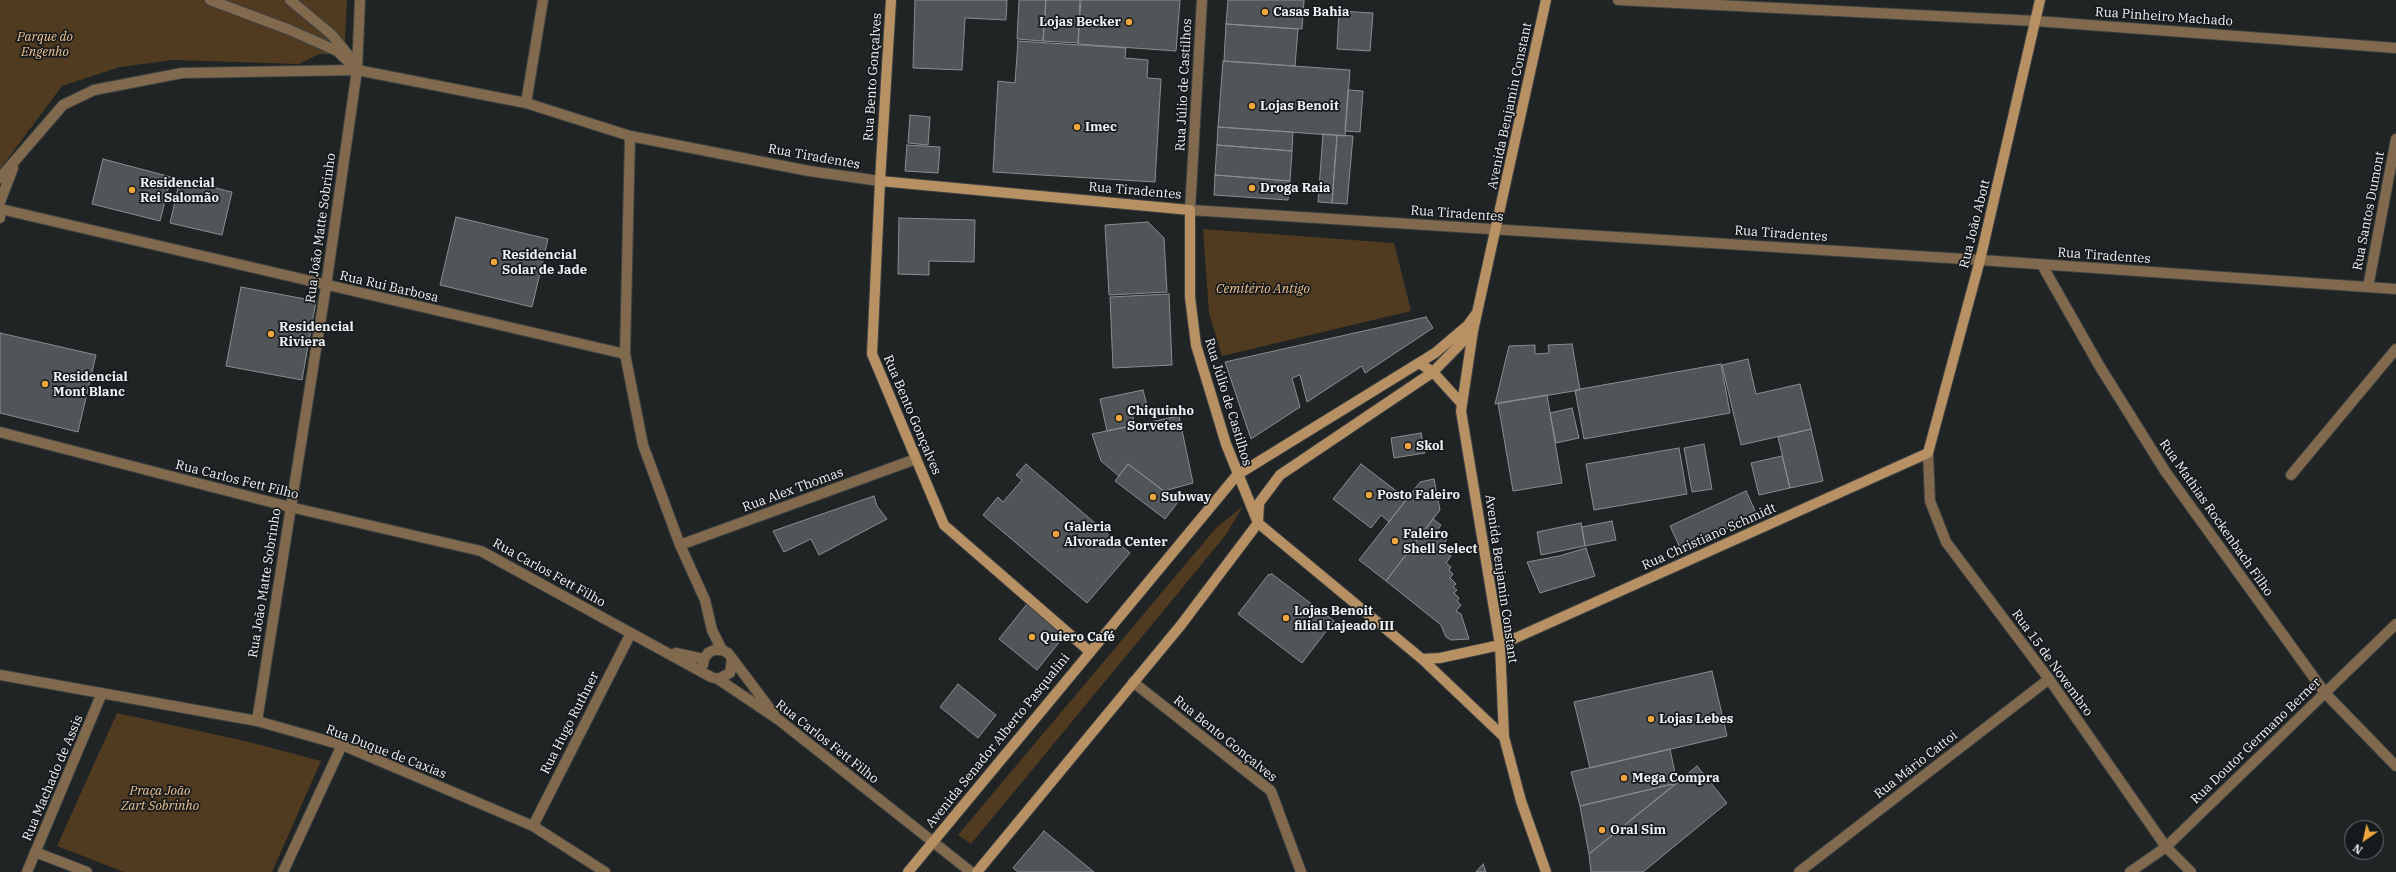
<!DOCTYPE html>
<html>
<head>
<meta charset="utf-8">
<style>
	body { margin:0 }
	#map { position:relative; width:2396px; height:872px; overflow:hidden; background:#202425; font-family:"IBM Plex Serif",serif }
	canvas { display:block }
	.north { position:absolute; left:2344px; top:820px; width:40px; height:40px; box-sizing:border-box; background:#171a1c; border:1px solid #6e7173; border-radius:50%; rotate:214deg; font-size:11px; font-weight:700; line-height:16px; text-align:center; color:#f1f4f5 }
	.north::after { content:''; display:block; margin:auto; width:14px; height:18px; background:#f0a63e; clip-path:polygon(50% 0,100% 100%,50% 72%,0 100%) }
</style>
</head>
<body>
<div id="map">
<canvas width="2396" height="872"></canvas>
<div class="north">N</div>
</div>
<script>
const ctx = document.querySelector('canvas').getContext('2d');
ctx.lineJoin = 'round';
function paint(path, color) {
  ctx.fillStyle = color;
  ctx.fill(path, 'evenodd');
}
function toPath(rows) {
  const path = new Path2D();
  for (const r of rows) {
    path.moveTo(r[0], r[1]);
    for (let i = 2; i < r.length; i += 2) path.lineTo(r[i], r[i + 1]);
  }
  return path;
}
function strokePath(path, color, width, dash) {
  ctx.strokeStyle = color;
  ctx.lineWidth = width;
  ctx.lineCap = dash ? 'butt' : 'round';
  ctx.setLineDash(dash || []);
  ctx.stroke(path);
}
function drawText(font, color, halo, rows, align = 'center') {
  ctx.font = font + ' "IBM Plex Serif",serif';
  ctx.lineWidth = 3.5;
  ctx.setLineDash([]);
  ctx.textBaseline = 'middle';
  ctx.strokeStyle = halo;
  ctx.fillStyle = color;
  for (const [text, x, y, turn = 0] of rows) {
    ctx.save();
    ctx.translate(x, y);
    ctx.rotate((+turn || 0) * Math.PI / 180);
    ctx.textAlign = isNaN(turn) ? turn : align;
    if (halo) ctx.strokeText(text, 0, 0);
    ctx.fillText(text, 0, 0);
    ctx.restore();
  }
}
paint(toPath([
	[0,0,347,0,345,39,347,54,319,54,299,64,173,60,120,67,62,86,0,169],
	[1203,229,1394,243,1411,311,1222,356,1209,313],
	[1243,506,1225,536,971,844,958,835,1216,528],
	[117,713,249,742,321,761,272,872,124,872,57,846]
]), '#503b21');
const building = toPath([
	[915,0,1007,0,1006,20,965,18,962,70,913,68,915,0],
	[1019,0,1046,0,1043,41,1017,39,1019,0],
	[1046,0,1080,0,1078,43,1043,41,1046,0],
	[1081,0,1180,0,1176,51,1078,44,1081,0],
	[1228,0,1304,0,1302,29,1226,24,1228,0],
	[1339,11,1373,13,1370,51,1337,49,1339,11],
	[1226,24,1298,29,1295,66,1224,61,1226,24],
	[1018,41,1126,48,1125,58,1148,60,1147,78,1161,79,1155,182,993,172,998,81,1015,83,1018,41],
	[1223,61,1350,70,1345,136,1218,127,1223,61],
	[1348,90,1363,91,1360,132,1345,131,1348,90],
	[910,115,930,117,928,145,908,143,910,115],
	[1218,127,1293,132,1292,151,1217,145,1218,127],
	[1323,134,1337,135,1332,203,1318,202,1323,134],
	[1337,135,1353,136,1347,204,1332,203,1337,135],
	[907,145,940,147,938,173,905,171,907,145],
	[1217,145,1292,151,1290,181,1215,175,1217,145],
	[103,159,171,177,160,221,92,204,103,159],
	[1215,175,1290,181,1288,200,1214,195,1215,175],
	[180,179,232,192,222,235,170,223,180,179],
	[456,217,548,239,532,307,440,285,456,217],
	[899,218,975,220,974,262,929,261,929,275,898,274,899,218],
	[1148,222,1164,238,1167,292,1109,295,1105,225,1148,222],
	[241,287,316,301,302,380,226,366,241,287],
	[1169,294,1172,365,1113,368,1110,297,1169,294],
	[1426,317,1433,328,1365,373,1362,366,1307,402,1300,375,1292,378,1300,407,1251,439,1225,362,1426,317],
	[0,333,96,355,78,432,0,413,0,333],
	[1572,344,1580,390,1495,404,1509,346,1535,345,1535,354,1549,353,1548,345,1572,344],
	[1748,359,1756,394,1800,384,1811,429,1741,445,1722,365,1748,359],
	[1721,364,1730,413,1584,439,1575,390,1721,364],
	[1143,390,1147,406,1131,410,1135,425,1107,431,1100,399,1143,390],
	[1547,395,1562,483,1513,491,1498,403,1547,395],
	[1572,408,1579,438,1556,443,1550,413,1572,408],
	[1179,416,1193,483,1164,491,1128,464,1119,476,1101,461,1092,434,1179,416],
	[1811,429,1823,481,1790,488,1778,437,1811,429],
	[1421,433,1425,453,1394,458,1391,438,1421,433],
	[1704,444,1712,489,1692,492,1684,448,1704,444],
	[1679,448,1687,494,1594,510,1586,464,1679,448],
	[1782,456,1790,488,1759,495,1751,463,1782,456],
	[1026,464,1130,553,1087,603,983,515,998,497,1003,502,1022,480,1016,475,1026,464],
	[1128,464,1178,502,1165,519,1115,481,1128,464],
	[1361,464,1407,499,1389,522,1381,515,1371,528,1333,499,1361,464],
	[1434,479,1440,510,1386,581,1359,560,1420,482,1434,479],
	[1746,491,1757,515,1681,550,1670,526,1746,491],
	[874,496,877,506,887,519,819,555,811,539,784,552,773,531,874,496],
	[1433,519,1441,525,1437,531,1447,539,1441,548,1451,556,1446,563,1451,567,1449,570,1453,574,1450,578,1456,584,1453,587,1457,590,1454,593,1459,598,1457,601,1461,605,1456,611,1461,614,1469,639,1451,640,1446,637,1441,625,1386,581,1433,519],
	[1612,521,1616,540,1585,546,1582,527,1612,521],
	[1581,523,1585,546,1541,555,1537,532,1581,523],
	[1586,548,1595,576,1540,593,1527,562,1559,556,1586,548],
	[1272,574,1334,621,1302,663,1238,614,1268,575,1272,574],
	[1027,604,1065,635,1037,670,999,639,1027,604],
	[1712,671,1727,736,1590,768,1574,702,1712,671],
	[958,684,996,715,978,738,940,707,958,684],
	[1670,749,1677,783,1580,806,1571,772,1670,749],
	[1697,766,1727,803,1643,872,1591,872,1589,854,1697,766],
	[1677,783,1589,854,1580,806,1677,783],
	[1044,831,1094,872,1018,872,1013,868,1044,831],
	[1483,864,1486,872,1476,872,1483,864]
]);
paint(building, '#515557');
strokePath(building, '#898e90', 1);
const service = toPath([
	[210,0,290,30,337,51,357,70],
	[290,0,332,35,349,56]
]);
const minor = toPath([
	[2036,21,2396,48],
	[526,103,543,0],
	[1,209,625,354],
	[1980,260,2396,289],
	[2042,265,2100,367,2165,471,2325,693,2396,766],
	[2368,287,2396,139],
	[2291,475,2396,349],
	[680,545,916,459],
	[1133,682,1271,791,1301,872],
	[257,721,326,286,357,70,360,0],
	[533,826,631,633],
	[35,852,87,872],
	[27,872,102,693],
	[283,872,342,745],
	[1799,872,2049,679],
	[2130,872,2166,847,2396,624]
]);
const tertiary = toPath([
	[1202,0,1190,210,1980,260],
	[1618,0,2036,21],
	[630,136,625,354,643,445,680,545,705,600,712,630,722,650,728,653,774,714],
	[0,178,63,105,94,90,182,73,357,70,526,103,630,136,809,171,880,181],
	[0,202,13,168],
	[0,206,0,218],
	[0,432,290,507,481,551,711,677,718,679,779,720,971,872],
	[1928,453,1930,501,1946,542,2049,679,2166,847,2191,872],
	[676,653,704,659],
	[703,665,704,659,708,653,714,650,722,650],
	[0,675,257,721,342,745,533,826,605,872],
	[718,679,730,673,732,659]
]);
const secondary = toPath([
	[891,0,880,181,872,354,944,525,1089,651],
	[1546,0,1473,331,1461,411,1500,645,1504,737,1521,801,1546,872],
	[880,181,1190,210,1190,297,1196,345,1226,444,1258,523,1422,659,1504,737],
	[1419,363,1433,372,1462,404],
	[1422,659,1440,658,1500,645,1928,453,1980,260,2040,0],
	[908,872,1237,475,1435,353,1468,325,1476,314],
	[977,872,1181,625,1258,523,1259,503,1280,475,1433,372,1472,332]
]);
strokePath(service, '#3d4142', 12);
strokePath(minor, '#3d4142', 12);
strokePath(tertiary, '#3d4142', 12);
strokePath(secondary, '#3d4142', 12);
strokePath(service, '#81694d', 10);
strokePath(minor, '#81694d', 10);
strokePath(tertiary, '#81694d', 10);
strokePath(secondary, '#b79163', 10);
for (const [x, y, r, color] of [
	[1265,12,4,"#f0a63e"],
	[1129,22,4,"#f0a63e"],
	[1252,106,4,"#f0a63e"],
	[1077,127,4,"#f0a63e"],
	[1252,188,4,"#f0a63e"],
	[132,190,4,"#f0a63e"],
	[494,262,4,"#f0a63e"],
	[271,334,4,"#f0a63e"],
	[45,384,4,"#f0a63e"],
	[1119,418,4,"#f0a63e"],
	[1408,446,4,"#f0a63e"],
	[1369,495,4,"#f0a63e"],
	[1153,497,4,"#f0a63e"],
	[1056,534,4,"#f0a63e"],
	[1395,541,4,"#f0a63e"],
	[1286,618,4,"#f0a63e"],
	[1032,637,4,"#f0a63e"],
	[1651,719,4,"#f0a63e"],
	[1624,778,4,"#f0a63e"],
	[1602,830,4,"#f0a63e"]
]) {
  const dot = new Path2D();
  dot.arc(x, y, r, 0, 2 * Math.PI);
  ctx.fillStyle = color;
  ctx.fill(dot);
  strokePath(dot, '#171a1c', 1.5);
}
drawText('bold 13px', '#f1f4f5', '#171a1c', [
	["Casas Bahia",1273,12],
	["Lojas Becker",1121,22,"right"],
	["Lojas Benoit",1260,106],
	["Imec",1085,127],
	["Residencial",140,183],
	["Rei Salomão",140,198],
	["Droga Raia",1260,188],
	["Residencial",502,255],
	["Solar de Jade",502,270],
	["Residencial",279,327],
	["Riviera",279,342],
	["Residencial",53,377],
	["Mont Blanc",53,392],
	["Chiquinho",1127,411],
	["Sorvetes",1127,426],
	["Skol",1416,446],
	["Posto Faleiro",1377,495],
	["Subway",1161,497],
	["Galeria",1064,527],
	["Alvorada Center",1064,542],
	["Faleiro",1403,534],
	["Shell Select",1403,549],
	["Lojas Benoit",1294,611],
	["filial Lajeado III",1294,626],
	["Quiero Café",1040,637],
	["Lojas Lebes",1659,719],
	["Mega Compra",1632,778],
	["Oral Sim",1610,830]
], 'left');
drawText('13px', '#f1f4f5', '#171a1c', [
	["Rua Pinheiro Machado",2164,17,4],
	["Rua Bento Gonçalves",873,77,-86],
	["Rua Júlio de Castilhos",1184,85,-87],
	["Avenida Benjamin Constant",1510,106,-78],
	["Rua Tiradentes",814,157,10],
	["Rua Tiradentes",1135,191,5],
	["Rua Santos Dumont",2369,211,-79],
	["Rua Tiradentes",1457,214,4],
	["Rua João Abott",1975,224,-76],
	["Rua João Matte Sobrinho",321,228,-82],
	["Rua Tiradentes",1781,234,4],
	["Rua Tiradentes",2104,256,4],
	["Rua Rui Barbosa",389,287,13],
	["Rua Júlio de Castilhos",1228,402,73],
	["Rua Bento Gonçalves",912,415,67],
	["Rua Carlos Fett Filho",237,480,14],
	["Rua Alex Thomas",793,490,-20],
	["Rua Mathias Rockenbach Filho",2216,518,55],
	["Rua Christiano Schmidt",1709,537,-24],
	["Rua Carlos Fett Filho",549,573,29],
	["Avenida Benjamin Constant",1501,579,82],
	["Rua João Matte Sobrinho",265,583,-81],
	["Rua 15 de Novembro",2052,663,54],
	["Rua Hugo Ruthner",570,723,-63],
	["Rua Bento Gonçalves",1225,739,39],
	["Avenida Senador Alberto Pasqualini",998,741,-51],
	["Rua Doutor Germano Berner",2256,741,-44],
	["Rua Carlos Fett Filho",827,742,38],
	["Rua Duque de Caxias",386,752,21],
	["Rua Mário Cattoi",1916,765,-38],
	["Rua Machado de Assis",53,778,-67]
]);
drawText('italic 13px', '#efc38f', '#171a1c', [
	["Parque do",45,37],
	["Engenho",45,52],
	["Cemitério Antigo",1263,289],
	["Praça João",160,791],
	["Zart Sobrinho",160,806]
]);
</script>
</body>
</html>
